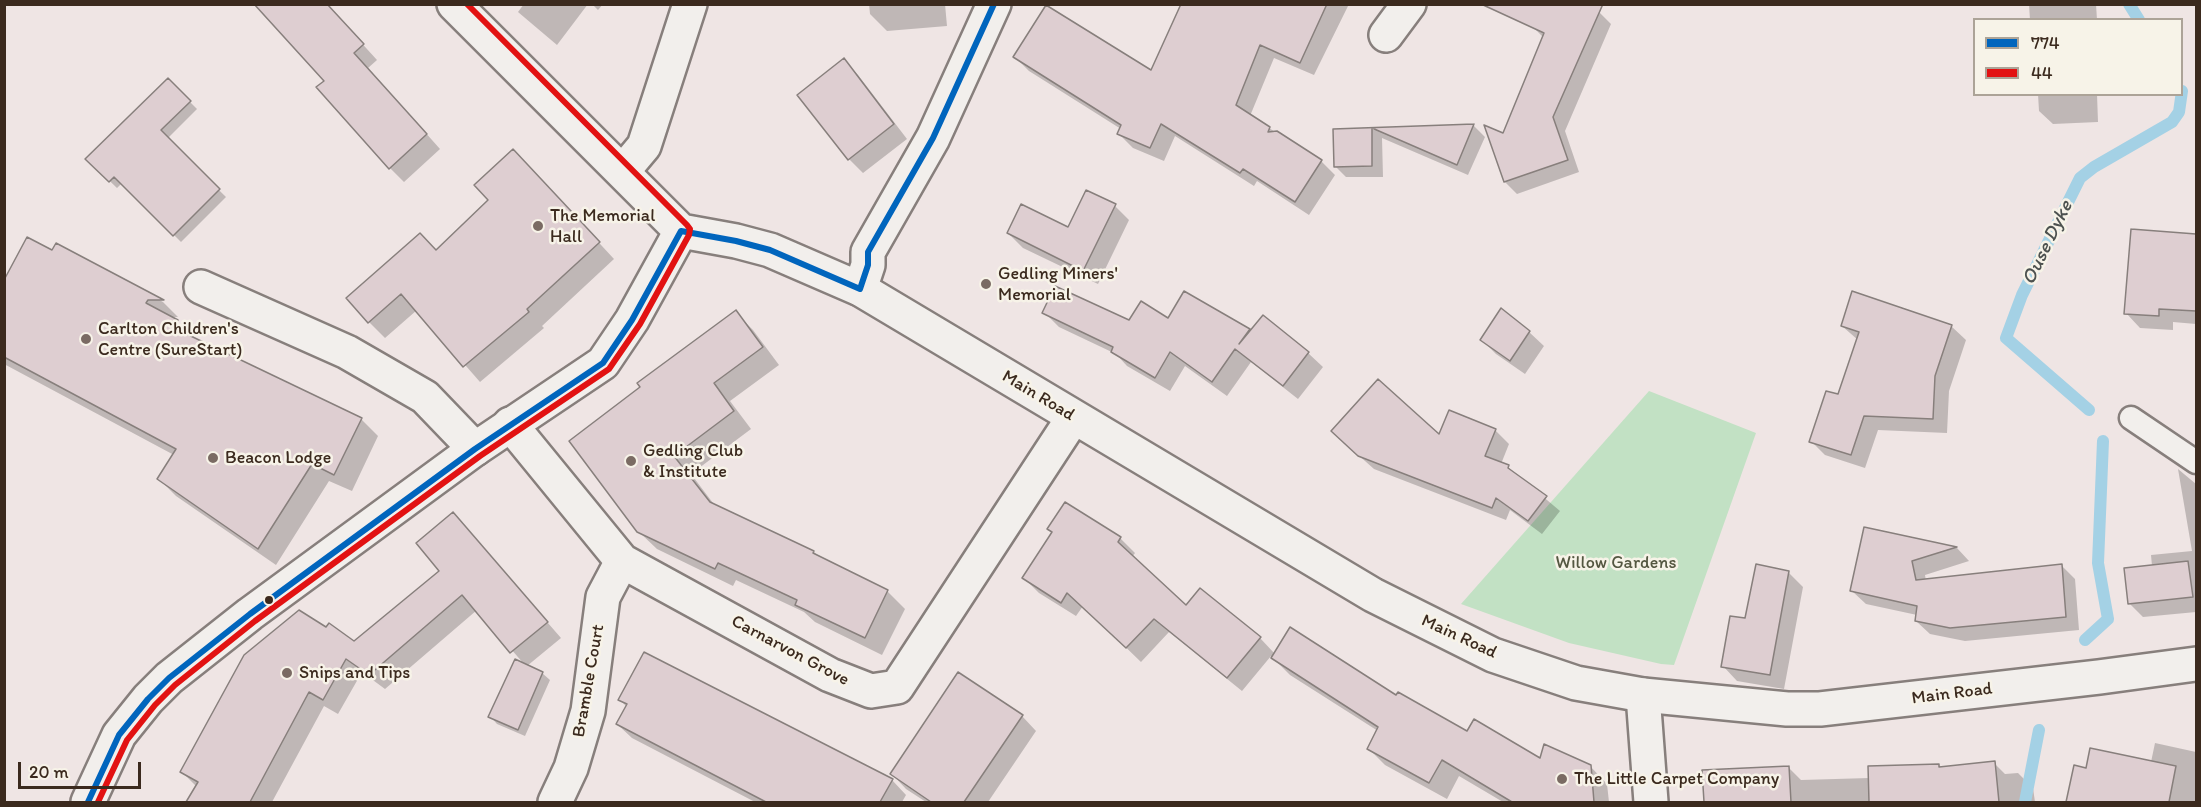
<!DOCTYPE html>
<html>
<head>
<meta charset="utf-8">
<style>
	body { margin:0 }
	#map { position:relative; width:2201px; height:807px; overflow:hidden; background:#efe5e4; font-family:Itim,sans-serif }
	canvas { display:block }
	.frame { position:absolute; inset:0; border:6px solid #3b2a1e; pointer-events:none }
	.legend { position:absolute; left:1973px; top:18px; width:210px; height:78px; box-sizing:border-box; background:#f7f3e8; border:2px solid #aca397; margin:0; padding:8px 10px; list-style:none; font-size:18px; color:#3b2a1e }
	.legend li { display:flex; align-items:center; gap:12px; height:30px }
	.legend b { width:30px; border:2px solid #aca397 }
	.scale { position:absolute; left:18px; top:762px; width:123px; height:27px; box-sizing:border-box; border:3px solid #3b2a1e; border-top:0; padding-left:8px; font-size:18px; line-height:21px; white-space:nowrap; color:#3b2a1e; -webkit-text-stroke:4px #f7f3e8; paint-order:stroke }
</style>
</head>
<body>
<div id="map">
<canvas width="2201" height="807"></canvas>
<div class="frame"></div>
<ul class="legend">
<li><b style="height:8px;background:#0065bd"></b>774</li>
<li><b style="height:8px;background:#e21212"></b>44</li>
</ul>
<div class="scale">20 m</div>
</div>
<script>
const ctx = document.querySelector('canvas').getContext('2d');
ctx.lineJoin = 'round';
function paint(path, color) {
  ctx.fillStyle = color;
  ctx.fill(path, 'evenodd');
}
function toPath(rows) {
  const path = new Path2D();
  for (const r of rows) {
    path.moveTo(r[0], r[1]);
    for (let i = 2; i < r.length; i += 2) path.lineTo(r[i], r[i + 1]);
  }
  return path;
}
function strokePath(path, color, width, dash) {
  ctx.strokeStyle = color;
  ctx.lineWidth = width;
  ctx.lineCap = dash ? 'butt' : 'round';
  ctx.setLineDash(dash || []);
  ctx.stroke(path);
}
function drawText(font, color, halo, rows, align = 'center') {
  ctx.font = font + ' Itim,sans-serif';
  ctx.lineWidth = 5;
  ctx.setLineDash([]);
  ctx.textBaseline = 'middle';
  ctx.strokeStyle = halo;
  ctx.fillStyle = color;
  for (const [text, x, y, turn = 0] of rows) {
    ctx.save();
    ctx.translate(x, y);
    ctx.rotate((+turn || 0) * Math.PI / 180);
    ctx.textAlign = isNaN(turn) ? turn : align;
    if (halo) ctx.strokeText(text, 0, 0);
    ctx.fillText(text, 0, 0);
    ctx.restore();
  }
}
paint(toPath([
	[1649,391,1756,433,1674,665,1661,664,1569,643,1461,604]
]), '#c2e1c4');
paint(toPath([
	[326,4,377,60,368,68,440,149,404,182,390,168,326,81],
	[524,4,588,4,557,45,518,12],
	[592,4,603,4,598,10],
	[869,4,945,4,947,26,887,31,870,14],
	[1183,4,1349,4,1314,75,1274,58,1250,116,1321,161,1335,175,1309,215,1257,181,1254,186,1175,136,1164,161,1133,148,1119,134,1121,129,1029,71,1015,57,1151,72],
	[2029,4,2096,4,2097,20,2030,20],
	[1599,12,1611,24,1565,131,1579,172,1517,194,1505,182,1503,135,1544,38,1532,26],
	[843,60,858,75,907,139,863,173,849,159],
	[168,80,197,109,167,139,226,197,181,242,122,183,117,188,87,159],
	[2038,94,2097,94,2098,122,2053,124,2039,111],
	[1474,126,1485,137,1468,175,1382,138,1383,177,1346,177,1335,166,1335,131],
	[529,167,614,259,542,326,544,328,480,382,417,310,385,338,369,322],
	[1115,206,1129,220,1098,284,1023,248,1008,233,1069,229],
	[2132,231,2196,236,2196,324,2173,322,2173,330,2140,328,2126,313],
	[57,245,163,302,178,317,168,317,177,322,194,339,361,419,378,436,352,491,329,481,276,565,176,496,159,479,174,455,4,364,4,283,53,252],
	[735,312,753,330,779,365,730,401,751,429,691,474,716,507,814,552,819,557,887,591,905,609,882,655,815,622,804,612,736,580,733,586,657,549,638,531],
	[1044,312,1130,322,1169,320,1249,330,1251,332,1263,317,1308,353,1323,367,1298,399,1251,362,1227,396,1185,366,1170,391,1127,366,1116,354,1059,327],
	[1842,326,1951,326,1966,340,1949,391,1947,433,1878,430,1865,468,1825,455,1811,441,1839,396,1858,340],
	[1529,332,1544,346,1525,374,1496,354,1482,340],
	[1495,430,1509,444,1501,464,1508,467,1560,511,1542,534,1510,510,1506,520,1374,469,1347,445],
	[2178,469,2196,484,2196,612,2143,617,2130,604,2152,566,2151,555,2192,551],
	[453,514,561,638,527,666,542,673,550,680,525,736,497,724,490,716,524,664,477,610,385,689,362,672,338,714,324,706,272,802,188,802,197,787,182,772,326,629,354,643,441,571],
	[1866,528,1957,548,1969,561,1925,575,1926,581,2061,565,2075,579,2079,630,1965,641,1930,634,1916,621,1917,615,1866,604,1852,591],
	[1049,529,1120,538,1135,553,1132,557,1186,607,1260,638,1275,654,1397,697,1467,733,1540,760,1590,766,1607,784,1609,802,1503,802,1459,776,1447,799,1385,765,1368,748,1378,731,1290,675,1271,656,1242,691,1169,632,1141,662,1083,606,1076,616,1039,593,1024,578,1053,533],
	[1788,572,1803,587,1784,689,1737,681,1723,666,1746,620],
	[620,700,892,780,906,795,902,802,755,802,632,738,617,724,627,707],
	[1022,716,1036,731,988,802,926,802,906,789,892,774],
	[2155,743,2196,752,2196,802,2068,802,2075,767,2087,769,2151,762],
	[1994,763,2005,774,2018,773,2033,788,2035,802,1705,802,1704,772,1789,768,1801,780,1869,778,1939,765,1941,768]
]), '#0003');
strokePath(toPath([
	[2129,4,2139,20],
	[2089,410,2006,338,2022,295,2080,178,2094,167,2172,122,2179,112,2182,91],
	[2085,640,2108,619,2098,563,2103,441],
	[2025,802,2039,730]
]), '#a4d1e5', 12);
const building = toPath([
	[254,4,327,4,364,44,354,53,427,134,389,169,316,87,324,81,254,4],
	[1181,4,1327,4,1300,63,1260,45,1236,105,1270,127,1268,132,1277,131,1322,160,1295,202,1243,169,1240,173,1161,124,1150,148,1117,134,1121,125,1013,57,1046,5,1151,70,1181,4],
	[1481,4,1603,4,1553,117,1568,160,1504,182,1484,125,1503,133,1544,33,1481,4],
	[844,58,894,124,848,160,797,95,844,58],
	[168,78,191,101,161,130,220,189,173,236,114,177,109,182,85,159,168,78],
	[1474,124,1457,165,1372,128,1372,166,1334,167,1333,129,1474,124],
	[513,149,600,242,527,309,529,312,463,367,401,294,368,323,346,298,420,233,436,250,488,200,474,185,513,149],
	[1086,190,1116,204,1083,271,1007,233,1021,204,1068,227,1086,190],
	[2131,229,2196,234,2196,311,2159,309,2159,316,2124,314,2131,229],
	[27,237,52,250,56,243,164,300,148,300,146,303,178,320,174,328,362,418,334,475,312,464,258,549,157,479,176,449,4,357,4,280,27,237],
	[1055,286,1129,320,1141,301,1168,318,1184,291,1250,329,1239,344,1263,315,1309,352,1283,386,1235,349,1212,382,1170,352,1155,378,1111,352,1113,347,1042,313,1055,286],
	[1852,291,1952,325,1935,376,1933,419,1864,416,1851,455,1809,442,1826,391,1838,394,1859,332,1841,326,1852,291],
	[1501,308,1530,331,1510,361,1480,340,1501,308],
	[736,310,763,347,714,383,734,411,674,456,710,502,814,551,813,553,888,590,865,638,795,605,797,600,718,563,715,569,637,532,569,441,640,387,637,383,736,310],
	[1378,379,1439,434,1449,410,1496,429,1485,456,1509,465,1508,468,1547,496,1528,521,1496,498,1492,508,1358,456,1331,431,1378,379],
	[1065,502,1121,537,1118,542,1186,605,1200,588,1261,637,1227,678,1154,619,1126,648,1067,593,1061,603,1022,578,1052,532,1047,529,1065,502],
	[453,512,548,622,510,653,462,595,369,675,346,659,323,700,309,692,250,802,186,802,198,782,180,772,244,655,299,610,326,627,329,623,354,641,439,571,416,543,453,512],
	[1864,527,1957,547,1912,561,1916,580,2062,564,2066,617,1950,628,1915,621,1917,606,1850,591,1864,527],
	[2188,561,2193,597,2128,604,2124,568,2188,561],
	[1756,564,1789,571,1770,675,1721,667,1730,616,1745,618,1756,564],
	[1290,627,1396,695,1398,692,1467,731,1474,719,1540,758,1544,744,1591,765,1594,802,1512,802,1442,760,1429,783,1367,749,1378,727,1271,658,1290,627],
	[644,652,893,779,880,802,766,802,616,724,627,704,618,700,644,652],
	[515,659,543,672,518,730,488,717,515,659],
	[958,672,1023,715,964,802,931,802,890,774,958,672],
	[2090,748,2176,766,2169,802,2066,802,2074,765,2086,768,2090,748],
	[1995,761,1999,802,1869,802,1868,766,1939,764,1939,767,1995,761],
	[1789,766,1791,802,1704,802,1702,770,1789,766]
]);
paint(building, '#deced1');
strokePath(building, '#877f7c', 1.5);
const lane = toPath([
	[2131,418,2196,462]
]);
const street = toPath([
	[1386,35,1409,4],
	[623,171,644,146,690,4],
	[201,287,347,352,425,397,475,449],
	[860,289,868,265,868,252,933,138,994,4],
	[510,424,622,561,830,675,871,691,897,687,1073,418],
	[1643,695,1651,802],
	[555,802,571,768,588,711,603,597,622,561]
]);
const secondary = toPath([
	[454,4,681,231],
	[681,231,736,241,770,250,860,289,1373,595,1493,655,1576,683,1643,695,1787,709,1820,709,2099,677,2196,664],
	[88,802,119,735,148,699,169,678,250,614,475,449,603,363,632,320,681,231]
]);
strokePath(lane, '#877f7c', 27);
strokePath(street, '#877f7c', 38);
strokePath(secondary, '#877f7c', 38);
strokePath(lane, '#f2efec', 22);
strokePath(street, '#f2efec', 33);
strokePath(secondary, '#f2efec', 33);
strokePath(toPath([
	[88,802,119,735,148,699,169,678,250,614,475,449,603,363,632,320,681,231,736,241,770,250,860,289,868,265,868,252,933,138,994,4]
]), '#0065bd', 6);
strokePath(toPath([
	[98,802,127,740,155,705,175,685,255,621,480,456,609,369,640,324,689,235,690,229,687,225,467,4]
]), '#e21212', 6);
for (const [x, y, r, color] of [
	[538,226,6,"#7a6b63"],
	[986,284,6,"#7a6b63"],
	[86,339,6,"#7a6b63"],
	[213,458,6,"#7a6b63"],
	[631,461,6,"#7a6b63"],
	[269,600,5,"#3b2a1e"],
	[287,673,6,"#7a6b63"],
	[1562,779,6,"#7a6b63"]
]) {
  const dot = new Path2D();
  dot.arc(x, y, r, 0, 2 * Math.PI);
  ctx.fillStyle = color;
  ctx.fill(dot);
  strokePath(dot, '#f7f3e8', 2);
}
drawText('18px', '#3b2a1e', '#f7f3e8', [
	["The Memorial",550,216],
	["Hall",550,237],
	["Gedling Miners'",998,274],
	["Memorial",998,295],
	["Carlton Children's",98,329],
	["Centre (SureStart)",98,350],
	["Gedling Club",643,451],
	["& Institute",643,472],
	["Beacon Lodge",225,458],
	["Snips and Tips",299,673],
	["The Little Carpet Company",1574,779]
], 'left');
drawText('18px', '#3b2a1e', '#f7f3e8', [
	["Main Road",1038,396,31],
	["Main Road",1459,637,25],
	["Carnarvon Grove",790,651,28],
	["Bramble Court",589,681,-80],
	["Main Road",1952,694,-7]
]);
drawText('18px', '#545741', '#f7f3e8', [
	["Willow Gardens",1616,563]
]);
drawText('italic 20px', '#4d5250', '#f7f3e8', [
	["Ouse Dyke",2048,243,-64]
]);
</script>
</body>
</html>
